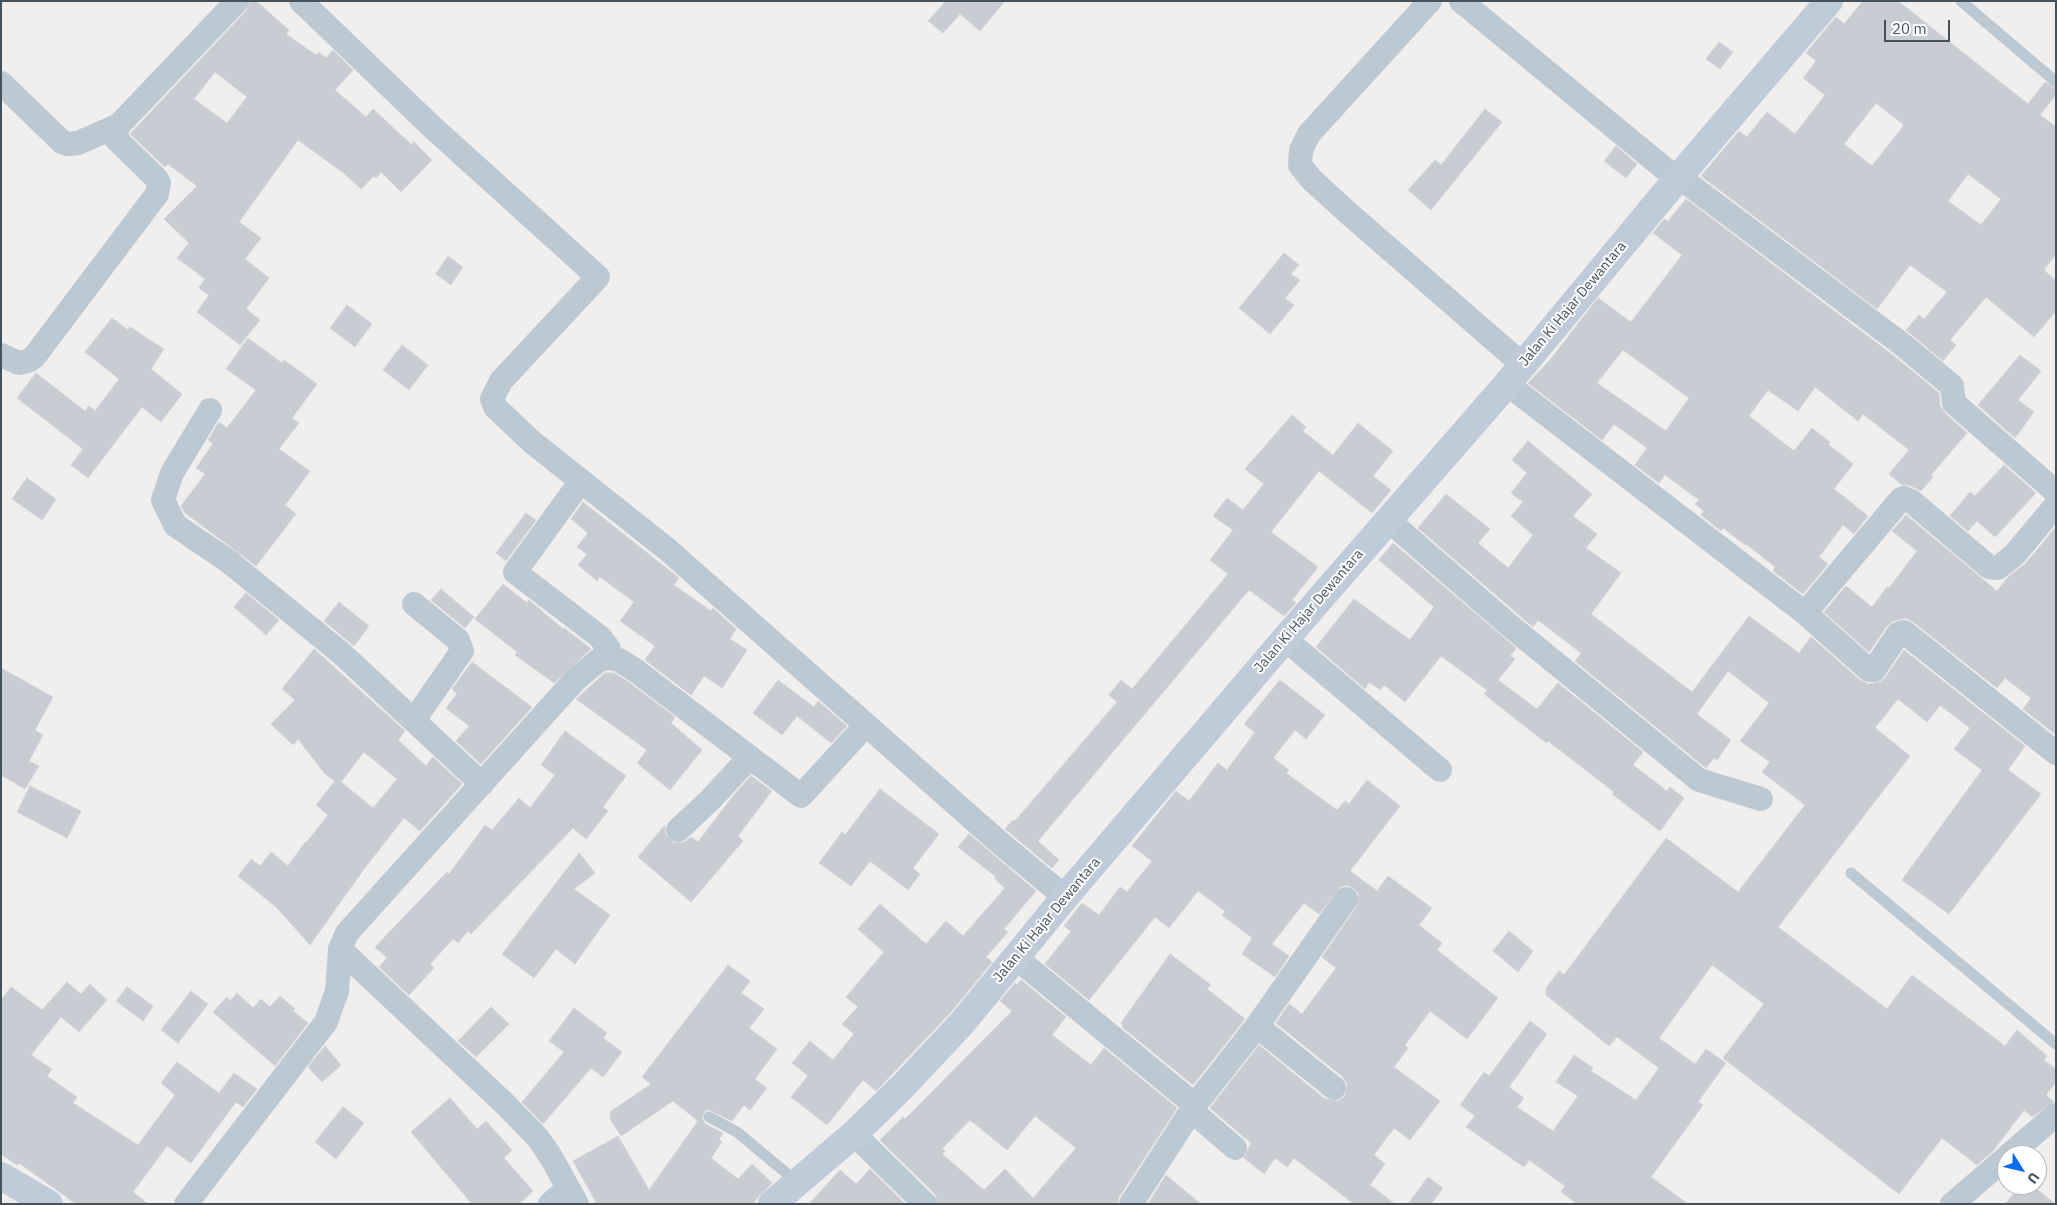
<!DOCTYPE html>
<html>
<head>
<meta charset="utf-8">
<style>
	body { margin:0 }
	#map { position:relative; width:2057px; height:1205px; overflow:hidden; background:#f1eeee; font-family:"IBM Plex Sans",sans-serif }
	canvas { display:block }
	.frame { position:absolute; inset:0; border:2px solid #44525d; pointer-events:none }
	.north { position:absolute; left:1997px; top:1145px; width:50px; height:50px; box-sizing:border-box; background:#fff; border:1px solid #b4babe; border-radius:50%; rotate:126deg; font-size:14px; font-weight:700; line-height:20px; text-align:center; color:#44525d }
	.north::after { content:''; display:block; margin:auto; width:18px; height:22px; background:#086ff1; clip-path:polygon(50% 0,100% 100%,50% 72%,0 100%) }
	.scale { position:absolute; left:1884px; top:20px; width:66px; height:22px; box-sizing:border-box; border:2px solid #44525d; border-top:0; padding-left:6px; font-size:15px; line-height:18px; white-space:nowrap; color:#44525d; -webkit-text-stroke:4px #fff; paint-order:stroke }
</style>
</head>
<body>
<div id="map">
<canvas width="2057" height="1205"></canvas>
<div class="frame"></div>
<div class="north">U</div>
<div class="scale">20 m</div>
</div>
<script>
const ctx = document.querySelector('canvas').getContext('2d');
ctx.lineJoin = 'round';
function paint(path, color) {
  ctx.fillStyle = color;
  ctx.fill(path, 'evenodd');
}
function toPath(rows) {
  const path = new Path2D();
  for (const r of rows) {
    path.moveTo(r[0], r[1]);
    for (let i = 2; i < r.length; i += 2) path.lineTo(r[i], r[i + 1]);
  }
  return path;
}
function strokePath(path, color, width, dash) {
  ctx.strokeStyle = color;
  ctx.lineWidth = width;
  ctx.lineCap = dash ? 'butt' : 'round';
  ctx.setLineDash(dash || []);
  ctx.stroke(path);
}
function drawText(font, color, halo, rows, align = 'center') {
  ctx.font = font + ' "IBM Plex Sans",sans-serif';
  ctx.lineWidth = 4;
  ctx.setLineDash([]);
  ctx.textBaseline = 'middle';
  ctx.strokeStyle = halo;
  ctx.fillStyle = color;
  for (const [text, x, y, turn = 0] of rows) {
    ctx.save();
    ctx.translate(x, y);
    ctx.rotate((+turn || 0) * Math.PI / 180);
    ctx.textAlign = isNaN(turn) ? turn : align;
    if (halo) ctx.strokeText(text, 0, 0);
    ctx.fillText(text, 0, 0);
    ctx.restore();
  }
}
const building = toPath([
	[250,1,256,1,289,30,286,34,316,55,319,52,326,58,333,50,353,70,335,90,366,117,373,109,412,145,414,142,432,160,401,192,381,172,376,178,374,176,361,189,345,174,298,140,239,222,261,238,245,259,269,278,246,309,260,320,240,345,197,312,209,295,199,288,205,279,177,258,189,243,164,219,197,186,168,164,165,167,130,134,247,10,250,1],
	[215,72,247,97,227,123,194,99,215,72],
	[946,1,1005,1,980,31,960,14,943,33,928,21,946,1],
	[1863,1,1898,1,2028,104,2045,82,2056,89,2056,95,2040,115,2056,127,2056,254,2044,270,2056,281,2056,311,2034,337,1986,297,1950,340,1956,345,1943,361,1906,330,1919,315,1924,319,1947,292,1910,265,1877,309,1701,176,1739,131,1747,137,1767,112,1795,134,1825,95,1803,78,1816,61,1806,53,1836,17,1844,24,1863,1],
	[1876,103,1904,125,1872,166,1844,144,1876,103],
	[1968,174,2001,199,1981,225,1948,201,1968,174],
	[1719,42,1733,52,1720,69,1706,59,1719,42],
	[1485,109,1502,122,1431,210,1408,190,1435,160,1441,165,1485,109],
	[1616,146,1637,164,1626,178,1604,161,1616,146],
	[1686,199,1894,356,1939,393,1940,405,1945,413,1967,433,1931,475,1933,477,1921,491,1909,485,1902,485,1889,474,1909,450,1863,414,1858,421,1815,387,1798,411,1768,390,1749,416,1794,451,1812,428,1830,442,1828,444,1853,464,1834,489,1868,516,1854,534,1843,525,1819,557,1828,564,1803,594,1773,571,1775,567,1746,544,1745,545,1723,528,1721,531,1701,515,1704,511,1695,504,1699,500,1665,475,1659,483,1635,465,1647,448,1614,424,1602,440,1528,383,1550,360,1598,298,1631,322,1682,255,1653,233,1664,219,1668,221,1686,199],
	[1623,350,1689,398,1666,431,1597,383,1623,350],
	[1284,253,1299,265,1291,274,1300,280,1285,298,1294,305,1270,334,1239,308,1284,253],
	[448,256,463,267,451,285,436,274,448,256],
	[347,305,372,324,355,347,330,328,347,305],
	[112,318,128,330,130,327,164,349,151,369,182,394,161,422,142,407,88,478,71,465,83,449,17,398,36,373,85,411,89,406,95,411,119,379,85,352,112,318],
	[248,338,282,363,284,360,317,384,292,418,299,423,279,449,310,471,285,505,296,514,256,566,185,513,181,506,205,474,196,468,213,444,208,440,219,422,227,428,256,390,226,369,248,338],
	[402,345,428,365,409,390,383,370,402,345],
	[2020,355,2041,371,2018,400,2034,412,2015,438,1978,405,2020,355],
	[1292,415,1306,427,1303,431,1333,455,1358,423,1393,451,1373,476,1391,490,1372,513,1319,471,1271,532,1318,567,1292,600,1296,603,1284,616,1249,590,1038,841,1059,860,1052,868,1005,829,1013,820,1015,821,1117,702,1109,695,1121,680,1132,689,1228,574,1210,560,1233,530,1213,516,1227,498,1243,510,1264,484,1245,469,1292,415],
	[1528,441,1592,494,1573,516,1597,534,1586,548,1621,573,1591,614,1692,692,1749,616,1799,653,1811,637,1860,680,1868,684,1880,682,1885,678,1904,650,2025,746,2008,770,2041,794,1949,914,1902,880,1982,770,1954,749,1970,728,1940,705,1927,722,1898,699,1875,728,1910,756,1778,927,1887,1009,1912,975,2005,1046,2017,1030,2047,1056,2044,1060,2056,1069,2056,1082,2046,1095,2054,1102,2032,1117,2024,1110,1993,1151,1977,1165,1942,1138,1899,1194,1723,1058,1764,1004,1712,965,1659,1038,1695,1064,1706,1049,1726,1063,1698,1102,1703,1105,1651,1177,1688,1204,1577,1204,1561,1192,1565,1186,1529,1160,1524,1167,1466,1127,1475,1116,1460,1105,1484,1072,1489,1076,1530,1021,1547,1034,1509,1087,1524,1098,1517,1107,1553,1131,1578,1096,1556,1082,1574,1055,1593,1068,1591,1071,1636,1100,1659,1068,1617,1037,1609,1046,1546,995,1546,988,1559,971,1564,975,1666,838,1738,892,1805,805,1762,772,1770,762,1740,741,1769,703,1728,671,1697,714,1731,740,1717,760,1714,758,1706,768,1575,661,1581,653,1538,620,1533,627,1418,528,1446,494,1490,529,1478,543,1508,568,1533,535,1511,516,1523,502,1511,493,1527,473,1512,460,1528,441],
	[2004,465,2036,493,1995,537,1977,521,1968,531,1950,516,1970,492,1975,496,2004,465],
	[27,478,56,499,42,520,12,499,27,478],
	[583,502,679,578,674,585,711,611,713,608,736,629,730,639,747,650,722,688,704,676,691,695,645,660,655,646,620,621,634,602,600,577,597,581,578,565,587,554,577,547,588,533,571,519,583,502],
	[526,513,536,520,506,561,496,553,526,513],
	[1906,515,1997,591,2008,577,2026,563,2056,527,2056,735,2023,709,2031,698,2005,678,1997,688,1912,621,1906,618,1893,621,1887,626,1869,652,1824,612,1846,586,1872,607,1887,587,1889,588,1917,551,1892,531,1906,515],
	[1393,543,1516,648,1510,656,1515,659,1498,680,1537,709,1558,683,1643,752,1633,765,1667,791,1670,787,1684,798,1660,831,1612,794,1614,792,1548,741,1546,743,1484,694,1487,690,1441,656,1405,702,1384,685,1380,690,1369,682,1365,689,1316,647,1354,599,1410,640,1434,607,1379,560,1393,543],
	[503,584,527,603,529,600,563,629,564,628,591,649,554,683,515,655,517,652,475,619,503,584],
	[441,589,474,617,465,628,431,600,441,589],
	[246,593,279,620,266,635,234,607,246,593],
	[339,602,369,626,354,646,324,621,339,602],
	[314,649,405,731,398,740,426,766,433,757,462,784,420,831,404,818,364,869,310,945,276,907,238,876,251,859,260,866,271,852,288,866,305,842,306,843,328,815,316,805,335,781,325,774,298,739,293,745,271,724,295,700,282,689,314,649],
	[364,752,397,779,373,808,341,782,364,752],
	[472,662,532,707,481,764,456,741,469,726,446,708,457,694,452,689,472,662],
	[1,668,53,697,35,730,43,735,29,761,39,766,25,789,1,775,1,668],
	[605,673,614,673,627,681,675,717,671,723,702,750,670,790,637,763,647,750,576,699,605,673],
	[778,680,814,707,818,701,847,726,831,743,797,716,782,735,753,713,778,680],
	[1280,680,1325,715,1306,739,1295,730,1273,758,1289,770,1286,773,1337,810,1345,801,1349,804,1367,780,1400,806,1350,871,1377,891,1388,876,1432,908,1419,925,1442,943,1437,950,1498,998,1467,1039,1430,1011,1405,1045,1408,1048,1394,1067,1440,1101,1410,1140,1394,1128,1374,1155,1385,1164,1370,1185,1395,1204,1354,1204,1294,1158,1287,1167,1275,1158,1264,1174,1244,1158,1251,1143,1210,1108,1259,1045,1325,1099,1338,1101,1345,1096,1347,1084,1343,1077,1276,1023,1289,1004,1302,1014,1336,968,1322,957,1357,906,1359,894,1353,888,1347,885,1340,887,1319,914,1304,903,1272,944,1289,956,1275,977,1242,954,1252,938,1222,915,1225,911,1198,891,1169,928,1155,917,1089,1000,1045,964,1071,931,1064,926,1082,903,1099,915,1120,887,1127,892,1152,861,1132,846,1176,791,1189,801,1218,763,1227,770,1255,732,1244,724,1280,680],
	[565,731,626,776,603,807,608,811,586,839,573,828,471,934,468,931,458,943,453,939,430,964,434,968,409,995,379,967,387,958,375,947,447,872,449,874,485,825,492,830,519,798,530,808,555,775,541,765,565,731],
	[751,776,772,791,738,836,743,841,691,902,638,857,665,825,665,834,674,843,685,842,691,837,698,842,733,796,751,776],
	[30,786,81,811,67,838,17,812,30,786],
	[880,789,939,834,913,868,920,874,908,890,870,861,851,886,819,863,842,832,845,835,880,789],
	[969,834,1036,891,1004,929,1008,932,986,957,992,962,951,1012,876,1091,863,1080,827,1125,791,1097,808,1076,792,1063,810,1041,833,1060,854,1034,842,1024,858,1007,846,997,884,952,858,929,880,904,926,944,946,921,963,936,1005,888,995,879,996,877,958,847,969,834],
	[579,853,595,873,574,889,610,915,575,964,556,949,534,978,502,954,579,853],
	[1509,931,1533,951,1518,972,1493,951,1509,931],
	[1170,954,1211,985,1207,989,1245,1019,1193,1085,1122,1027,1123,1025,1121,1023,1170,954],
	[728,965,750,981,741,993,764,1009,749,1028,777,1049,755,1079,767,1088,750,1110,744,1105,732,1121,709,1110,705,1111,702,1118,705,1124,723,1133,719,1139,722,1142,711,1158,738,1179,752,1164,772,1183,752,1204,597,1204,573,1161,618,1136,649,1190,698,1121,673,1101,621,1136,610,1119,610,1112,651,1084,642,1077,728,965],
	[1021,980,1066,1017,1052,1035,1091,1065,1104,1048,1177,1108,1119,1197,1117,1204,938,1204,935,1194,880,1140,903,1117,905,1119,1012,1011,1000,1001,1015,983,1017,985,1021,980],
	[1035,1116,1076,1148,1033,1198,1005,1169,984,1190,942,1154,945,1151,942,1149,970,1120,1007,1150,1035,1116],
	[67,982,81,994,90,984,107,1000,79,1032,61,1017,31,1055,52,1069,47,1076,77,1097,73,1103,138,1145,175,1095,161,1083,177,1062,219,1093,234,1073,257,1089,243,1107,236,1102,233,1106,191,1163,167,1146,133,1192,148,1204,76,1204,19,1163,17,1165,1,1154,1,1000,11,987,42,1010,67,982],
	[127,987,153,1006,143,1021,116,1001,127,987],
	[191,991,208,1004,178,1043,161,1030,191,991],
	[237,993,253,1008,261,999,270,1007,280,996,295,1009,293,1011,308,1023,275,1066,213,1012,227,997,230,1001,237,993],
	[491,1007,509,1024,476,1057,458,1041,491,1007],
	[574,1008,607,1033,603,1038,622,1052,603,1077,591,1068,543,1124,522,1102,564,1052,549,1041,574,1008],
	[325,1046,341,1065,322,1082,308,1067,325,1046],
	[450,1098,477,1129,486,1121,512,1150,504,1158,533,1191,519,1204,472,1204,411,1132,450,1098],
	[343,1107,364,1123,336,1159,315,1142,343,1107],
	[870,1169,905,1204,809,1204,840,1170,856,1184,870,1169],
	[1166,1175,1201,1204,1148,1204,1166,1175],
	[1428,1177,1443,1188,1431,1204,1408,1204,1428,1177],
	[2021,1185,2032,1185,2055,1204,2005,1204,2021,1185]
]);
paint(building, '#c9cdd3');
strokePath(building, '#d1d4da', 1);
strokePath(toPath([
	[1961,1,2056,82],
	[1851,873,2056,1044],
	[709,1117,737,1132,797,1182]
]), '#bdc9d2', 11);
strokePath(toPath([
	[301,1,430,125,598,277,501,381,492,399,495,407,532,442,668,550,1000,843,1065,897],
	[1430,1,1309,134,1301,150,1300,165,1311,179,1347,212,1523,365],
	[1461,1,1677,179],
	[1,83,62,142,68,144,78,143,119,125],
	[1679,177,1903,345,1952,386,1954,403,2056,492],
	[1,355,19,363,28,361,34,357,157,194,159,183,156,178,116,139,115,135,119,125,237,1],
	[1507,384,1805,613,1869,670,1874,670,1898,634,1904,632,2056,753],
	[210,410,172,473,163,500,175,525,228,561,341,653,482,784],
	[581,481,515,572,600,637,609,649,608,658],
	[1388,520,1509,625,1699,780,1761,799],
	[414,604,458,640,462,651,414,720],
	[1805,613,1901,499,1904,498,1911,501,1989,567,1998,568,2015,554,2056,505],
	[1285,639,1440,770],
	[678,830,710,800,750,757],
	[340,949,505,1104,538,1138,551,1157,577,1204],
	[1015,957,1195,1105,1131,1204],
	[1257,1026,1334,1088],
	[1195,1105,1257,1026,1346,899],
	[1192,1111,1235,1148],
	[854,1134,925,1204],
	[2009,1155,2056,1115],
	[186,1204,326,1022,337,991,340,949,347,933,575,680,599,660,608,658,619,660,635,670,801,796,866,725],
	[550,1204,567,1189],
	[1952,1204,2007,1157]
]), '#bdc9d2', 24);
strokePath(toPath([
	[1,1176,49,1204],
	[772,1204,854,1134,904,1085,963,1022,1065,897,1285,639,1507,384,1677,179,1829,1]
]), '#bfcbd9', 28);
drawText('14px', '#44525d', '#fff', [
	["Jalan Ki Hajar Dewantara",1573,304,-50],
	["Jalan Ki Hajar Dewantara",1309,611,-49],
	["Jalan Ki Hajar Dewantara",1047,920,-50]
]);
</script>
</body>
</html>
